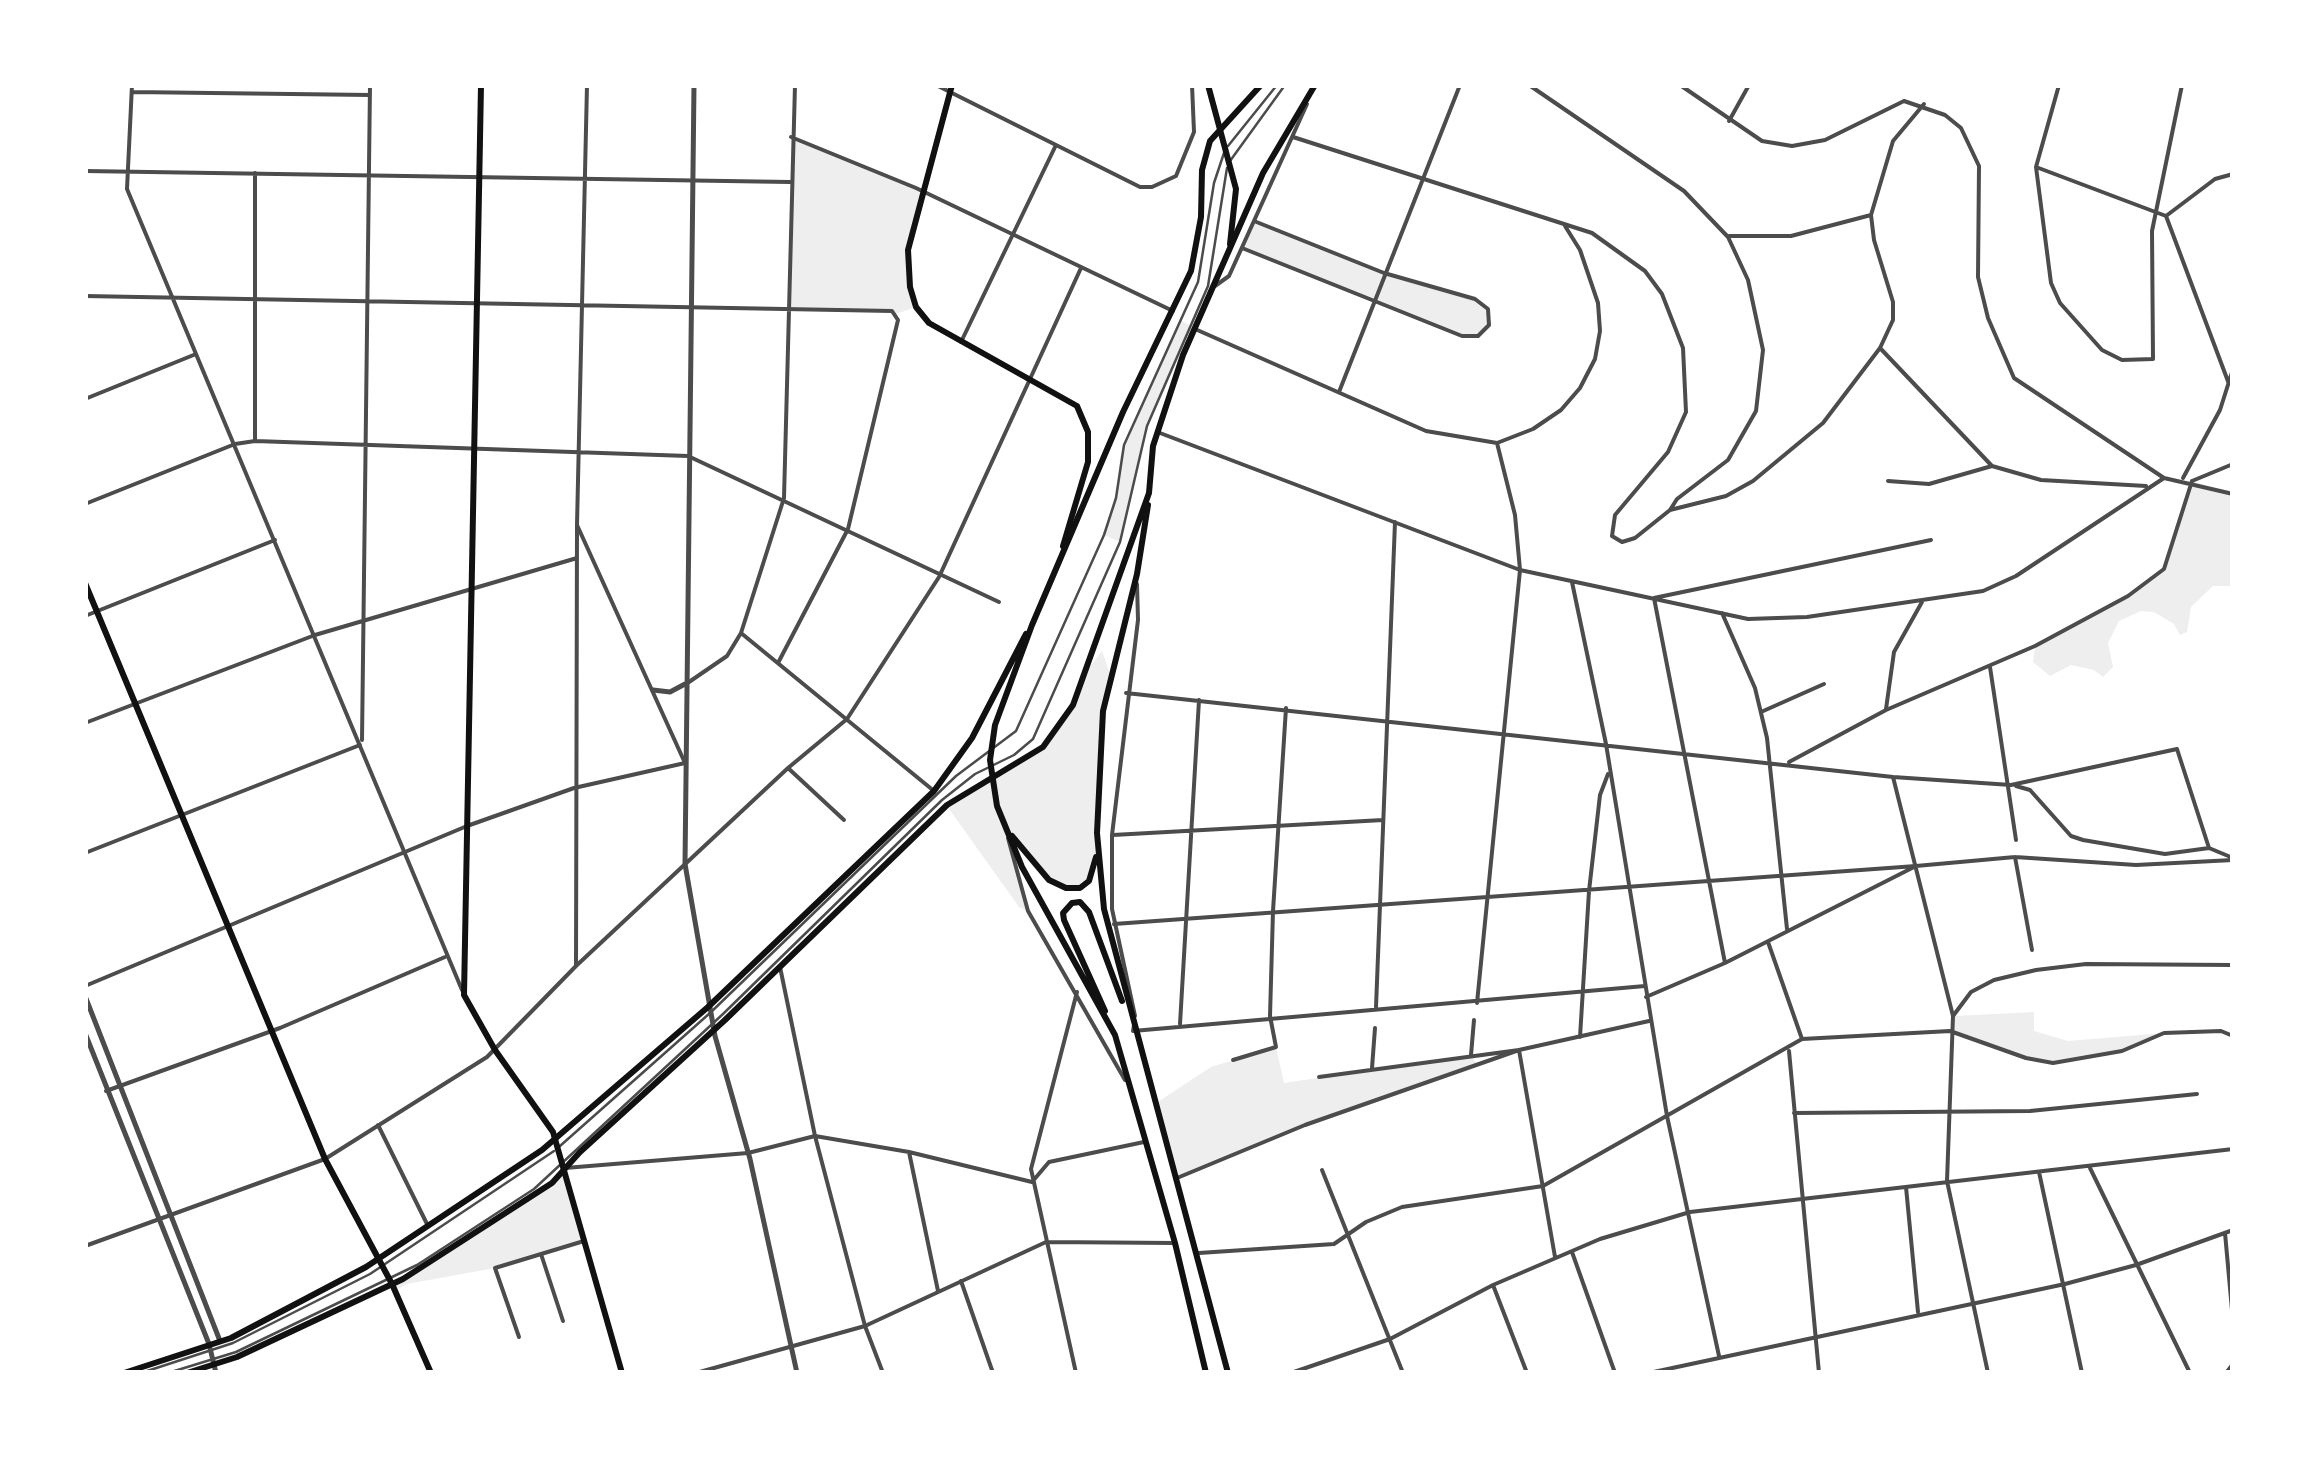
<!DOCTYPE html>
<html>
<head>
<meta charset="utf-8">
<style>
	body { margin:0 }
	#map { position:relative; width:2318px; height:1458px; overflow:hidden; background:#fff; font-family:Arial,sans-serif }
	canvas { display:block }
	.frame { position:absolute; inset:0; border:88px solid #fff; pointer-events:none }
</style>
</head>
<body>
<div id="map">
<canvas width="2318" height="1458"></canvas>
<div class="frame"></div>
</div>
<script>
const ctx = document.querySelector('canvas').getContext('2d');
ctx.lineJoin = 'round';
function paint(path, color) {
  ctx.fillStyle = color;
  ctx.fill(path, 'evenodd');
}
function toPath(rows) {
  const path = new Path2D();
  for (const r of rows) {
    path.moveTo(r[0], r[1]);
    for (let i = 2; i < r.length; i += 2) path.lineTo(r[i], r[i + 1]);
  }
  return path;
}
function strokePath(path, color, width, dash) {
  ctx.strokeStyle = color;
  ctx.lineWidth = width;
  ctx.lineCap = dash ? 'butt' : 'round';
  ctx.setLineDash(dash || []);
  ctx.stroke(path);
}
paint(toPath([
	[791,137,924,192,908,251,907,271,916,307,896,314,884,309,789,308],
	[1254,221,1384,273,1483,303,1490,317,1485,332,1470,338,1242,248],
	[1180,320,1191,326,1147,426,1120,542,1104,535,1118,487,1120,457],
	[2192,481,2233,494,2233,586,2213,586,2191,607,2187,632,2180,635,2174,624,2154,612,2141,611,2119,621,2108,643,2113,667,2103,677,2094,670,2071,665,2050,676,2033,662,2035,646,2128,596,2164,569],
	[1102,651,1110,674,1103,711,1095,866,1084,886,1057,885,1006,830,1028,911,1019,907,947,806,1031,756,1054,736,1087,670],
	[2034,1012,2034,1031,2068,1041,2164,1033,2122,1051,2053,1063,2026,1058,1950,1031,1953,1016],
	[1276,1047,1284,1083,1471,1055,1478,1066,1305,1125,1177,1178,1153,1105,1211,1067],
	[564,1169,584,1241,495,1268,407,1284,394,1291,392,1284,552,1184]
]), '#eee');
strokePath(toPath([
	[1228,146,1277,85],
	[1230,161,1285,85],
	[560,1146,710,1013,956,776,1016,731,1104,535,1116,498,1124,445,1198,282,1214,183,1224,153],
	[141,1373,233,1343,370,1274,554,1151],
	[168,1373,236,1352,417,1265,534,1189,723,1014,942,800,975,774,1014,755,1033,739,1120,542,1147,426,1208,286,1227,168]
]), '#4c4c4c', 2.5);
strokePath(toPath([
	[132,85,127,189,462,990],
	[936,85,1140,187,1152,187,1176,176,1194,132,1192,85],
	[1529,85,1684,191,1728,237,1748,280,1763,350,1756,411,1728,460,1677,499,1670,510],
	[1680,85,1762,141,1792,146,1825,140,1904,101,1945,115,1961,128,1979,166,1978,277,1988,318,2014,378,2164,478,2233,494],
	[2059,85,2036,167,2051,283,2060,303,2102,350,2122,360,2153,359,2152,231,2182,85],
	[132,92,370,95],
	[1729,121,1749,85],
	[791,137,916,188,1173,311],
	[1293,137,1592,233,1645,271,1662,294,1683,348,1686,412,1668,452,1615,515,1612,536,1622,542,1635,538,1670,510,1726,496,1753,481,1823,423,1880,348,1893,320,1893,302,1874,240,1871,215,1893,141,1924,104],
	[2036,167,2166,216],
	[85,171,790,182],
	[255,173,255,439],
	[2166,216,2229,384],
	[2166,216,2215,179,2233,174],
	[1729,236,1791,236,1871,215],
	[1242,248,1462,336,1478,336,1489,325,1488,309,1475,299,1384,273,1254,221],
	[1215,286,1229,276,1307,104],
	[85,296,892,311,898,320,848,529,778,663],
	[1195,329,1426,431,1497,443,1533,429,1561,410,1580,388,1595,359,1600,331,1598,303,1580,250,1565,226],
	[961,342,1056,145],
	[1880,348,1992,466,2041,480,2146,486],
	[1339,392,1460,85],
	[85,399,196,354],
	[1160,433,1520,570,1748,619,1807,617,1983,591,2016,576,2164,478],
	[2183,478,2220,410,2233,369],
	[1888,481,1929,484,1992,466],
	[2192,481,2233,464],
	[85,504,235,444,255,441,688,456,999,602],
	[1572,582,1606,744,1667,1116,1719,1356],
	[1722,613,1755,688,1767,738,1787,929],
	[85,616,275,540],
	[741,633,934,791],
	[1990,667,2016,840],
	[689,682,727,656,741,633,784,498,795,85],
	[1126,693,1893,777,2011,785,2177,749,2209,848],
	[1886,709,1894,652,1922,602],
	[1761,712,1824,684],
	[85,723,315,635,577,558],
	[362,740,370,85],
	[1789,762,1886,710,2035,646,2128,596,2164,569,2192,481],
	[788,768,844,820],
	[1893,777,1953,1016,1947,1181,1988,1373],
	[2016,786,2030,790,2071,836,2083,840,2165,854,2209,848,2233,858],
	[1113,835,1383,820],
	[1008,838,1028,911,1125,1080],
	[85,853,360,745],
	[2015,857,2032,950],
	[1114,924,1916,866],
	[1768,942,1802,1039],
	[1725,963,1654,598,1931,540],
	[576,965,577,525,587,85],
	[780,967,815,1136,865,1326,883,1373],
	[85,986,467,826,574,788,685,763,577,525],
	[1646,997,1725,963,1916,866,2015,857,2136,865,2233,860],
	[1477,1003,1520,570,1515,515,1497,443],
	[1376,1007,1395,522],
	[1135,1016,1112,909,1112,835,1138,620,1137,584],
	[1953,1016,1971,992,1994,980,2036,970,2086,964,2233,965],
	[1180,1024,1199,700],
	[1134,1025,1133,1031,1645,986],
	[1580,1037,1589,891,1600,795,1608,774],
	[1519,1050,1555,1257],
	[1789,1051,1819,1373],
	[1471,1055,1474,1020],
	[1233,1060,1276,1047,1270,1016,1273,911,1286,708],
	[1372,1068,1375,1028],
	[1319,1077,1519,1050,1649,1021],
	[106,1091,280,1028,445,957],
	[1794,1113,2030,1111,2197,1094],
	[378,1125,427,1224],
	[909,1152,938,1291],
	[565,1168,748,1153,815,1136,909,1152,1032,1182],
	[2090,1168,2190,1373],
	[1322,1170,1403,1373],
	[2039,1172,2082,1373],
	[1177,1178,1305,1125,1519,1050],
	[1032,1182,1049,1162,1144,1142],
	[1906,1187,1918,1312],
	[2225,1233,2233,1321],
	[85,1246,325,1159,487,1057,576,966,788,768,847,719,939,577,1081,268],
	[1572,1252,1615,1373],
	[1199,1253,1334,1244,1366,1222,1402,1207,1543,1186,1802,1039,1950,1031,2026,1058,2053,1063,2122,1051,2164,1033,2221,1031,2233,1036],
	[541,1254,563,1321],
	[961,1281,993,1373],
	[1493,1285,1527,1373],
	[519,1337,495,1268,584,1241],
	[696,1373,865,1326,1046,1242,1175,1243],
	[1076,1373,1031,1169,1077,992],
	[1291,1373,1390,1339,1493,1285,1600,1239,1690,1212,2233,1149],
	[1649,1373,2065,1284,2136,1265,2233,1230],
	[2226,1373,2233,1364]
]), '#4c4c4c', 4);
strokePath(toPath([
	[694,85,685,864,715,1036,750,1159,797,1373],
	[653,690,670,692,685,684],
	[85,996,220,1341],
	[85,1033,209,1344,216,1373]
]), '#4c4c4c', 5);
strokePath(toPath([
	[481,85,464,995,495,1050,553,1132,622,1373],
	[952,85,908,250,910,287,916,307,929,323,1077,406,1088,432,1088,462,1063,546],
	[1208,85,1236,189,1230,244],
	[85,583,325,1159,392,1284,431,1373]
]), '#111', 6);
strokePath(toPath([
	[1149,493,1153,446,1183,355,1263,173,1315,85],
	[1148,505,1137,574,1103,711,1097,833,1104,909,1228,1373],
	[1012,836,1049,880,1066,888,1080,888,1089,881,1096,857],
	[1105,1011,1064,920,1063,913,1072,903,1080,902,1089,912,1122,1001],
	[124,1373,231,1338,366,1267,542,1150,708,1007,934,791,972,738,1026,634],
	[187,1373,237,1357,403,1279,552,1183,580,1152,725,1020,947,805,1043,747,1073,705,1149,493],
	[1206,1373,1175,1243,1115,1035,1022,867,997,806,990,760,995,725,1032,625,1123,412,1191,271,1201,217,1202,170,1210,141,1261,85]
]), '#111', 6);
</script>
</body>
</html>
